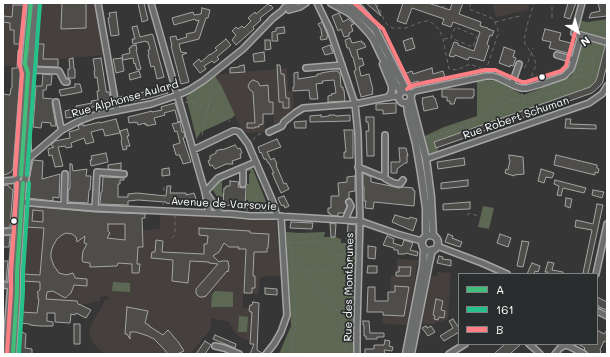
<!DOCTYPE html>
<html>
<head>
<meta charset="utf-8">
<style>
	body { margin:0 }
	#map { position:relative; width:610px; height:357px; overflow:hidden; background:#363636; font-family:Mali,sans-serif }
	canvas { display:block }
	.frame { position:absolute; inset:0; border:4px solid #fff; pointer-events:none }
	.legend { position:absolute; left:458px; top:273px; width:140px; height:72px; box-sizing:border-box; background:#2a2d2e; border:1px solid #7f8182; margin:0; padding:5px 7px; list-style:none; font-size:12px; color:#fff }
	.legend li { display:flex; align-items:center; gap:8px; height:20px }
	.legend b { width:20px; border:1px solid #7f8182 }
	.north { position:absolute; left:558px; top:12px; width:40px; height:40px; -webkit-text-stroke:3px #2a2d2e; paint-order:stroke; rotate:143deg; font-size:11px; font-weight:700; line-height:16px; text-align:center; color:#fff }
	.north::after { content:''; display:block; margin:auto; width:14px; height:18px; background:#fff; clip-path:polygon(50% 0,100% 100%,50% 72%,0 100%) }
</style>
</head>
<body>
<div id="map">
<canvas width="610" height="357"></canvas>
<div class="frame"></div>
<ul class="legend">
<li><b style="height:5px;background:#40be7a"></b>A</li>
<li><b style="height:5px;background:#26c18a"></b>161</li>
<li><b style="height:5px;background:#ff8084"></b>B</li>
</ul>
<div class="north">N</div>
</div>
<script>
const ctx = document.querySelector('canvas').getContext('2d');
ctx.lineJoin = 'round';
function paint(path, color) {
  ctx.fillStyle = color;
  ctx.fill(path, 'evenodd');
}
function toPath(rows) {
  const path = new Path2D();
  for (const r of rows) {
    if (r.length === 3) {
      path.moveTo(r[0] + r[2], r[1]);
      path.arc(r[0], r[1], r[2], 0, 2 * Math.PI);
      continue;
    }
    path.moveTo(r[0], r[1]);
    for (let i = 2; i < r.length; i += 2) path.lineTo(r[i], r[i + 1]);
  }
  return path;
}
function strokePath(path, color, width, dash) {
  ctx.strokeStyle = color;
  ctx.lineWidth = width;
  ctx.lineCap = dash ? 'butt' : 'round';
  ctx.setLineDash(dash || []);
  ctx.stroke(path);
}
function drawText(font, color, halo, rows, align = 'center') {
  ctx.font = font + ' Mali,sans-serif';
  ctx.lineWidth = 3.5;
  ctx.setLineDash([]);
  ctx.textBaseline = 'middle';
  ctx.strokeStyle = halo;
  ctx.fillStyle = color;
  for (const [text, x, y, turn = 0] of rows) {
    ctx.save();
    ctx.translate(x, y);
    ctx.rotate((+turn || 0) * Math.PI / 180);
    ctx.textAlign = isNaN(turn) ? turn : align;
    if (halo) ctx.strokeText(text, 0, 0);
    ctx.fillText(text, 0, 0);
    ctx.restore();
  }
}
paint(toPath([
	[3,3,26,3,21,66,3,66],
	[40,3,95,3,104,55,59,59,59,69,36,69],
	[492,3,530,3,528,10,496,17],
	[287,68,288,91,293,91,294,106,289,114,274,126,273,103,264,103,265,132,243,133,221,85,215,76,220,73,221,74],
	[3,94,19,95,12,222,6,230,3,230],
	[27,206,141,211,140,224,142,224,143,230,160,229,160,214,276,219,281,276,266,276,260,278,258,295,252,293,243,293,243,307,249,308,250,305,252,305,253,302,259,303,257,345,250,344,250,340,244,339,240,337,235,333,229,322,211,318,210,330,190,354,104,354,93,343,89,333,92,323,102,307,105,300,108,300,108,296,100,297,100,301,81,305,75,315,20,312,20,307,22,307,22,303,20,303,21,274,23,274,25,235,28,232,29,228,25,227],
	[397,259,418,260,407,325,382,324,383,315,389,315,391,276,396,276],
	[437,272,451,273,448,319,433,324,422,324,431,276,437,276]
]), '#45403d');
paint(toPath([
	[607,19,607,39,581,31,579,28,581,21,588,22],
	[584,40,587,40,605,45,597,78,596,80,590,87,434,142,436,148,438,147,438,150,435,153,430,154,428,151,425,138,425,136,444,127,477,116,477,81,489,80,497,81,523,95,566,79,571,76,575,69,582,42],
	[215,76,221,85,235,115,232,118,201,132,197,138,197,141,186,97],
	[252,167,267,204,267,208,271,211,272,212,255,211,255,208,248,208,248,211,245,210,245,202,248,202,248,200,246,200,247,184,249,184,249,174,250,174,251,171,246,171,246,169],
	[222,179,222,193,224,194,223,197,219,197,218,198,212,189,220,180],
	[483,206,494,208,489,229,478,227],
	[286,232,301,233,325,232,324,237,335,237,341,239,341,243,356,243,355,354,279,354,291,326],
	[113,282,130,283,130,292,112,291],
	[215,291,233,292,233,307,211,307,212,295],
	[239,316,248,317,247,332,238,332]
]), '#5c6853');
const building = toPath([
	[62,3,86,3,86,28,61,29,62,3],
	[138,3,144,3,148,20,142,22,138,3],
	[366,3,375,3,381,16,366,3],
	[403,3,428,3,450,10,452,3,463,3,459,14,481,22,480,26,488,28,488,29,494,31,492,36,490,35,487,44,489,46,484,61,469,57,468,60,455,55,454,57,449,56,454,42,458,43,458,45,474,51,480,32,453,22,451,27,442,24,444,19,412,8,406,24,397,21,403,3],
	[568,3,576,3,570,19,564,17,568,3],
	[598,3,607,3,607,16,589,18,591,13,600,11,598,3],
	[268,4,270,6,271,5,273,8,260,18,261,20,253,27,254,29,236,45,232,40,236,35,232,31,236,27,238,29,242,26,244,28,251,21,248,18,255,12,256,14,268,4],
	[13,5,25,5,23,44,14,44,14,30,10,30,10,23,3,22,3,16,12,17,13,5],
	[202,8,210,10,208,18,206,18,199,39,179,44,181,52,187,53,182,55,189,82,181,84,171,46,172,46,170,37,176,36,177,40,187,37,186,34,195,32,199,20,196,21,195,19,174,25,172,18,193,12,194,15,201,14,202,8],
	[116,12,119,35,111,36,108,18,110,17,109,13,116,12],
	[339,13,343,22,348,19,354,24,351,25,353,31,349,33,349,36,344,37,341,29,338,31,332,16,339,13],
	[322,22,328,36,327,36,327,39,321,40,320,37,322,36,321,29,318,24,322,22],
	[137,26,140,37,152,34,153,35,164,77,157,79,154,66,151,67,148,55,149,54,148,50,150,49,148,42,146,42,146,41,133,44,132,39,135,39,132,27,137,26],
	[284,27,285,33,277,34,278,41,272,41,272,32,276,31,276,28,284,27],
	[545,29,561,33,559,40,574,44,571,54,549,48,551,42,542,40,545,29],
	[350,38,352,43,362,41,362,43,364,43,366,47,357,50,357,51,359,59,362,58,364,65,359,67,361,76,369,74,373,90,372,91,373,94,361,97,354,71,356,70,353,57,352,57,349,48,347,48,345,40,350,38],
	[412,38,415,48,406,51,403,41,412,38],
	[226,39,231,45,217,57,219,59,214,63,212,61,204,66,206,69,200,73,193,64,199,59,201,62,210,54,210,55,217,50,215,48,226,39],
	[265,40,270,40,271,49,265,50,265,40],
	[38,44,44,44,43,59,58,59,58,67,37,66,38,44],
	[136,45,137,50,136,50,141,69,137,70,135,63,134,64,133,58,123,60,122,55,130,53,129,48,131,48,131,46,136,45],
	[330,45,333,53,325,55,322,48,330,45],
	[605,46,607,46,607,66,604,76,603,82,600,86,592,93,436,148,434,142,590,87,595,82,597,78,605,46],
	[504,47,515,51,513,57,516,58,513,66,510,65,510,67,499,63,504,47],
	[18,51,22,51,13,169,11,172,7,174,3,175,3,94,10,95,11,88,12,88,12,68,17,68,18,51],
	[264,52,265,61,254,62,253,54,264,52],
	[73,58,74,69,75,69,75,78,68,78,68,69,70,69,69,59,73,58],
	[101,58,106,90,106,92,109,92,112,106,107,107,106,104,88,108,88,110,73,113,74,117,66,118,65,111,76,108,76,106,92,103,91,101,98,100,97,91,99,91,97,77,95,78,94,71,95,71,93,59,101,58],
	[122,58,124,71,116,73,113,59,122,58],
	[244,65,245,72,230,73,230,68,239,67,239,66,244,65],
	[277,65,280,65,281,74,284,74,286,98,289,98,289,108,283,108,283,102,279,102,277,65],
	[432,68,433,74,443,71,445,77,419,85,418,81,408,84,404,74,412,71,413,74,432,68],
	[139,71,141,77,130,80,129,74,139,71],
	[333,71,338,71,339,73,340,73,341,87,343,87,343,90,344,90,345,101,328,102,328,96,332,95,331,94,336,93,334,80,322,81,323,83,316,84,318,99,310,99,309,90,293,91,293,87,294,87,294,73,298,72,298,79,317,76,317,74,321,74,321,73,333,71],
	[43,74,52,75,51,85,47,85,46,90,43,90,43,98,53,99,52,103,56,126,51,126,51,123,42,122,41,128,33,127,36,86,42,86,43,74],
	[253,80,258,82,260,86,268,85,269,102,273,102,273,114,263,114,263,124,259,125,259,127,255,127,255,128,247,128,247,123,255,123,253,92,250,90,248,86,250,82,253,80],
	[75,84,80,84,82,92,61,96,59,90,75,87,75,84],
	[165,86,168,93,147,99,120,103,119,97,129,95,130,96,165,86],
	[442,89,474,89,474,96,473,96,473,98,456,98,454,104,450,104,450,101,447,101,447,97,442,97,442,89],
	[433,96,434,98,435,98,438,108,424,111,422,101,423,100,422,98,433,96],
	[175,103,181,121,178,122,175,110,164,113,165,115,154,118,156,124,147,126,147,124,145,125,145,123,138,125,137,122,135,123,135,122,129,123,128,117,152,111,152,112,162,110,161,107,175,103],
	[396,103,396,113,383,114,383,110,376,110,376,104,396,103],
	[321,115,321,117,329,116,329,115,335,115,336,116,350,115,350,121,310,122,310,116,321,115],
	[366,117,374,117,374,156,367,156,366,131,369,131,368,122,366,122,366,117],
	[116,119,120,133,105,136,103,129,91,132,94,142,86,144,84,138,71,143,72,147,66,148,65,146,58,147,63,166,55,167,52,155,49,156,48,149,54,147,51,145,55,141,70,138,69,132,79,129,78,126,83,124,83,126,100,122,100,123,116,119],
	[566,119,571,119,570,124,596,125,596,129,565,128,566,119],
	[306,121,306,128,295,128,294,122,306,121],
	[180,122,182,132,184,132,185,137,183,138,191,162,183,164,181,158,180,158,180,155,176,155,173,145,180,143,177,131,175,132,172,124,180,122],
	[127,129,129,136,127,136,130,146,126,146,127,149,123,150,121,141,122,140,120,131,127,129],
	[344,130,353,130,353,158,344,158,344,152,346,152,344,130],
	[277,139,281,147,267,152,271,160,274,158,277,164,276,165,284,184,286,183,289,189,281,193,272,173,274,173,269,163,268,163,266,159,264,159,261,152,260,153,258,147,277,139],
	[235,145,238,149,240,148,242,153,240,154,241,158,232,161,233,164,226,164,215,169,212,165,210,166,208,161,210,160,210,156,216,153,216,151,222,149,222,150,235,145],
	[399,148,406,148,408,156,407,155,407,163,405,163,397,169,397,173,391,173,391,162,400,162,399,148],
	[106,153,108,162,91,166,90,160,92,160,91,156,106,153],
	[509,155,523,157,524,174,514,175,514,176,505,173,506,169,508,170,510,160,509,159,509,155],
	[556,155,597,165,597,168,599,169,598,173,595,172,595,175,554,165,556,155],
	[464,158,465,165,438,169,437,162,464,158],
	[33,160,43,161,42,179,60,174,59,198,53,197,53,201,28,198,29,181,33,160],
	[121,163,121,170,108,169,108,165,121,163],
	[70,164,72,164,73,171,87,169,86,176,91,176,90,190,89,190,88,203,70,202,68,200,68,190,69,190,70,188,70,164],
	[169,168,170,175,162,176,162,169,169,168],
	[541,169,554,173,552,178,546,177,544,183,538,181,541,169],
	[363,173,371,177,371,182,386,185,399,188,403,187,413,188,413,190,415,191,414,206,374,202,373,209,365,208,366,201,364,201,364,187,363,187,363,173],
	[355,176,355,191,349,192,349,198,347,199,345,201,347,206,344,213,338,213,338,216,330,215,330,213,328,213,328,208,331,208,331,196,339,196,338,183,347,182,347,177,355,176],
	[103,177,124,178,124,180,120,180,120,184,118,184,118,197,128,197,128,194,137,193,166,196,167,186,171,186,170,193,186,193,186,195,194,193,196,199,189,201,174,201,174,204,166,203,166,202,138,200,128,201,128,205,100,204,101,192,102,192,103,177],
	[468,180,468,186,441,189,441,183,468,180],
	[555,180,586,188,584,193,563,188,561,196,557,195,559,186,554,184,555,180],
	[230,181,239,182,238,187,243,188,246,187,245,206,223,205,224,188,226,188,226,186,230,186,230,181],
	[7,185,13,190,10,227,3,228,3,186,7,185],
	[593,190,604,192,602,198,592,195,593,190],
	[284,196,289,206,285,208,284,205,282,206,281,205,278,198,284,196],
	[566,198,572,199,570,208,565,206,566,198],
	[470,202,470,209,443,210,443,204,470,202],
	[597,204,603,205,588,274,587,274,583,273,592,230,575,227,576,220,593,224,597,204],
	[27,206,95,212,145,214,145,218,142,218,143,247,138,247,137,264,140,264,139,273,132,273,132,264,118,263,117,266,90,267,90,263,83,262,82,259,83,251,87,244,84,243,85,236,77,242,76,237,72,234,66,233,62,235,57,239,53,246,51,252,51,258,54,266,59,273,63,274,66,275,73,273,75,278,87,279,87,286,74,285,71,293,65,298,53,291,47,292,46,299,77,301,78,304,81,305,91,310,86,318,76,313,75,315,71,314,70,323,55,322,55,313,47,313,47,321,53,322,53,326,40,326,30,325,30,324,19,323,20,312,37,313,39,299,38,299,38,293,37,292,40,290,40,282,22,281,22,274,40,275,44,228,25,227,27,206],
	[33,210,43,211,43,222,32,221,33,210],
	[108,224,125,224,125,240,107,238,110,233,108,231,108,224],
	[395,215,409,219,410,217,417,219,413,231,392,222,395,215],
	[291,222,313,223,312,229,290,228,291,222],
	[330,223,336,224,335,237,331,237,330,223],
	[348,224,356,225,355,240,347,240,348,224],
	[199,228,250,231,250,233,269,234,268,248,267,248,267,252,254,252,253,276,255,276,255,288,252,288,252,293,244,293,246,249,238,249,239,247,229,247,224,243,219,252,213,256,219,262,222,261,228,261,229,267,228,272,227,271,206,296,203,297,200,297,197,295,196,293,196,289,218,264,209,263,209,262,190,261,188,283,172,281,173,260,151,258,152,252,155,252,156,240,163,241,162,252,204,254,204,244,207,244,208,236,199,235,199,228],
	[448,234,453,236,452,238,462,242,460,247,445,242,448,234],
	[500,234,511,238,508,247,497,243,500,234],
	[10,235,9,247,3,247,3,236,10,235],
	[387,236,394,239,393,243,402,246,404,240,413,243,410,250,418,252,417,256,406,253,405,254,398,254,398,250,394,250,394,248,383,245,387,236],
	[522,241,529,242,523,267,517,266,522,241],
	[368,246,376,247,375,259,368,258,368,246],
	[439,256,443,257,442,259,451,260,451,266,437,263,439,256],
	[3,261,8,261,6,281,3,281,3,261],
	[548,262,554,263,552,270,563,272,563,274,547,274,548,272,545,272,548,262],
	[532,263,540,266,538,272,535,271,534,274,527,274,532,263],
	[368,266,377,266,377,273,367,273,368,266],
	[399,267,411,267,410,276,396,276,396,272,399,272,399,267],
	[395,286,409,287,404,316,383,315,383,312,367,312,368,287,375,287,375,301,388,301,388,292,395,292,395,286],
	[265,288,277,289,277,295,265,294,265,288],
	[597,297,607,302,607,310,599,307,599,306,597,305,597,297],
	[436,299,443,301,441,310,445,311,444,318,439,317,438,320,434,319,435,316,433,315,436,299],
	[253,302,259,303,257,350,262,353,262,354,250,354,254,344,250,344,252,312,250,312,249,310,250,305,252,305,253,302],
	[127,307,148,311,145,323,149,325,149,326,163,335,168,330,179,343,184,351,177,354,168,354,162,347,154,339,148,336,136,332,130,332,130,339,127,334,125,334,127,307],
	[453,319,459,328,459,332,444,341,440,336,453,328,449,321,453,319],
	[363,321,369,321,370,333,384,333,384,337,377,337,377,339,366,339,366,336,364,336,364,325,363,325,363,321],
	[74,324,80,324,80,344,74,344,74,324],
	[426,326,427,328,431,326,435,332,428,336,422,328,426,326],
	[597,330,604,334,607,330,607,343,604,341,600,350,601,351,600,354,589,354,584,349,585,348,578,344,597,344,597,330],
	[19,331,22,331,22,332,26,334,25,348,32,349,32,354,18,354,19,331],
	[215,335,236,344,235,348,213,339,215,335],
	[385,340,390,341,389,346,393,347,392,351,384,350,385,354,365,354,365,349,374,349,374,345,384,345,385,340],
	[205,341,211,345,205,354,196,354,205,341],
	[505,344,521,344,510,354,494,354,505,344]
]);
paint(building, '#4f4d4a');
strokePath(building, '#a5a5a5', 1);
const minor = toPath([
	[98,3,117,111],
	[151,3,205,192,209,213],
	[317,3,330,30,355,104,358,134,360,221,357,328,357,354],
	[343,3,355,11,373,28],
	[582,3,574,33,606,42],
	[289,10,300,7,306,3],
	[557,55,574,60],
	[306,68,342,65],
	[32,70,59,71,64,81,65,82,67,82],
	[512,84,519,64],
	[411,94,415,91,486,76,493,76,499,78,515,86,521,88,527,88,541,84,564,76,571,69,574,60,581,35],
	[56,102,60,124,62,130],
	[269,132,282,126,284,122,295,113,303,108,355,104,389,97,399,96],
	[193,150,233,131,236,131,239,132,248,144,273,202,277,216],
	[28,159,62,130,79,121,95,115,151,104,178,95,189,90,203,81,243,49,273,18,282,11,285,7,295,5,295,3],
	[426,159,589,103,602,94,607,86],
	[358,167,380,176,385,176,385,135],
	[242,168,243,170,243,184],
	[21,175,30,54],
	[382,176,386,179,394,183,400,184,403,180],
	[3,181,16,180],
	[205,192,218,178,256,162],
	[207,194,220,213],
	[22,202,95,208,232,214,251,216,277,216,360,221,397,234,422,241],
	[64,205,65,174],
	[95,208,97,172,124,174],
	[345,220,351,206,349,202],
	[3,232,15,231],
	[437,246,482,263,507,274],
	[596,274,607,224],
	[3,285,11,286,12,289],
	[597,311,607,316],
	[529,344,536,350,540,354],
	[215,346,224,348,239,354],
	[9,354,15,287],
	[266,354,274,344,281,332,287,315,281,216],
	[449,354,465,344],
	[555,354,560,348,565,345,569,346,584,354]
]);
const major = toPath([
	[331,3,348,12,353,16,369,33,374,40,382,57,390,70,396,85,401,91],
	[353,3,360,9,368,18,374,27,406,90],
	[383,64,392,86,392,92,389,97],
	[405,97,6],
	[411,100,426,159,431,197,433,236],
	[407,103,408,113,416,144,421,173,426,208,426,232,427,236],
	[17,178,26,56,31,3],
	[25,180,28,159,27,136,36,3],
	[430,243,8],
	[6,354,18,197,18,183],
	[13,354,17,291,17,273,23,183],
	[406,354,423,266,424,248],
	[411,354,429,263,432,250]
]);
strokePath(minor, '#a5a5a5', 8);
strokePath(major, '#a5a5a5', 9);
strokePath(toPath([
	[377,3,385,22,389,26,393,28,406,28,421,22,427,21,430,21,439,29,443,39,449,69,457,70,470,64,485,70,486,72],
	[432,3,437,4],
	[438,3,437,5,445,7,447,3],
	[471,3,469,9,489,17,493,19,495,22,498,30,498,34,486,70],
	[552,18,552,3],
	[495,22,520,16],
	[444,39,451,38,455,27,477,36,473,47,451,38],
	[524,68,528,62,533,48],
	[577,77,581,71,582,65,593,57],
	[529,83,536,65,534,57,525,44,524,40,528,22,533,6,535,3],
	[522,93,526,108],
	[539,95,541,89],
	[185,102,194,103,212,110,229,119,230,122],
	[202,135,208,108,213,79],
	[426,138,456,129,484,115,506,102,514,100,526,99,539,96,558,92,562,90,570,80,577,77,585,76,592,74,594,69,593,57,597,44],
	[253,140,257,135,264,133],
	[163,205,164,186],
	[467,215,470,213,478,216],
	[172,238,175,235,175,216],
	[288,243,295,243,321,241,328,245,336,255,338,256,345,253],
	[289,245,292,250,295,312,296,327,290,344,292,351,298,354],
	[293,252,315,284,340,314,345,327,346,351,348,354],
	[306,270,321,270,324,271,327,271,342,257,345,253,349,250,355,250]
]), '#6c6c6c', 1, [4, 3]);
strokePath(minor, '#6c6d6d', 5);
strokePath(major, '#6c6d6d', 6);
strokePath(toPath([
	[21,175,28,73,25,64,31,3],
	[13,354,17,291,17,273,23,183]
]), '#40be7a', 4);
strokePath(toPath([
	[27,175,40,3],
	[19,354,23,291,23,273,29,183]
]), '#26c18a', 4);
strokePath(toPath([
	[354,3,359,7,383,29,411,87],
	[407,89,414,85,485,70,495,70,522,82,526,82,539,78,561,71,566,66,575,33],
	[15,175,22,74,19,63,25,3],
	[7,354,11,291,11,273,17,183]
]), '#ff8084', 4);
for (const [x, y, r, color] of [
	[542,77,3.5,"#fff"],
	[14,221,3.5,"#fff"]
]) {
  const dot = new Path2D();
  dot.arc(x, y, r, 0, 2 * Math.PI);
  ctx.fillStyle = color;
  ctx.fill(dot);
  strokePath(dot, '#2a2d2e', 1.5);
}
drawText('11px', '#fff', '#2a2d2e', [
	["Rue Alphonse Aulard",125,99,-16],
	["Rue Robert Schuman",516,118,-19],
	["Avenue de Varsovie",224,204,3],
	["Rue des Montbrunes",349,287,-89]
]);
</script>
</body>
</html>
